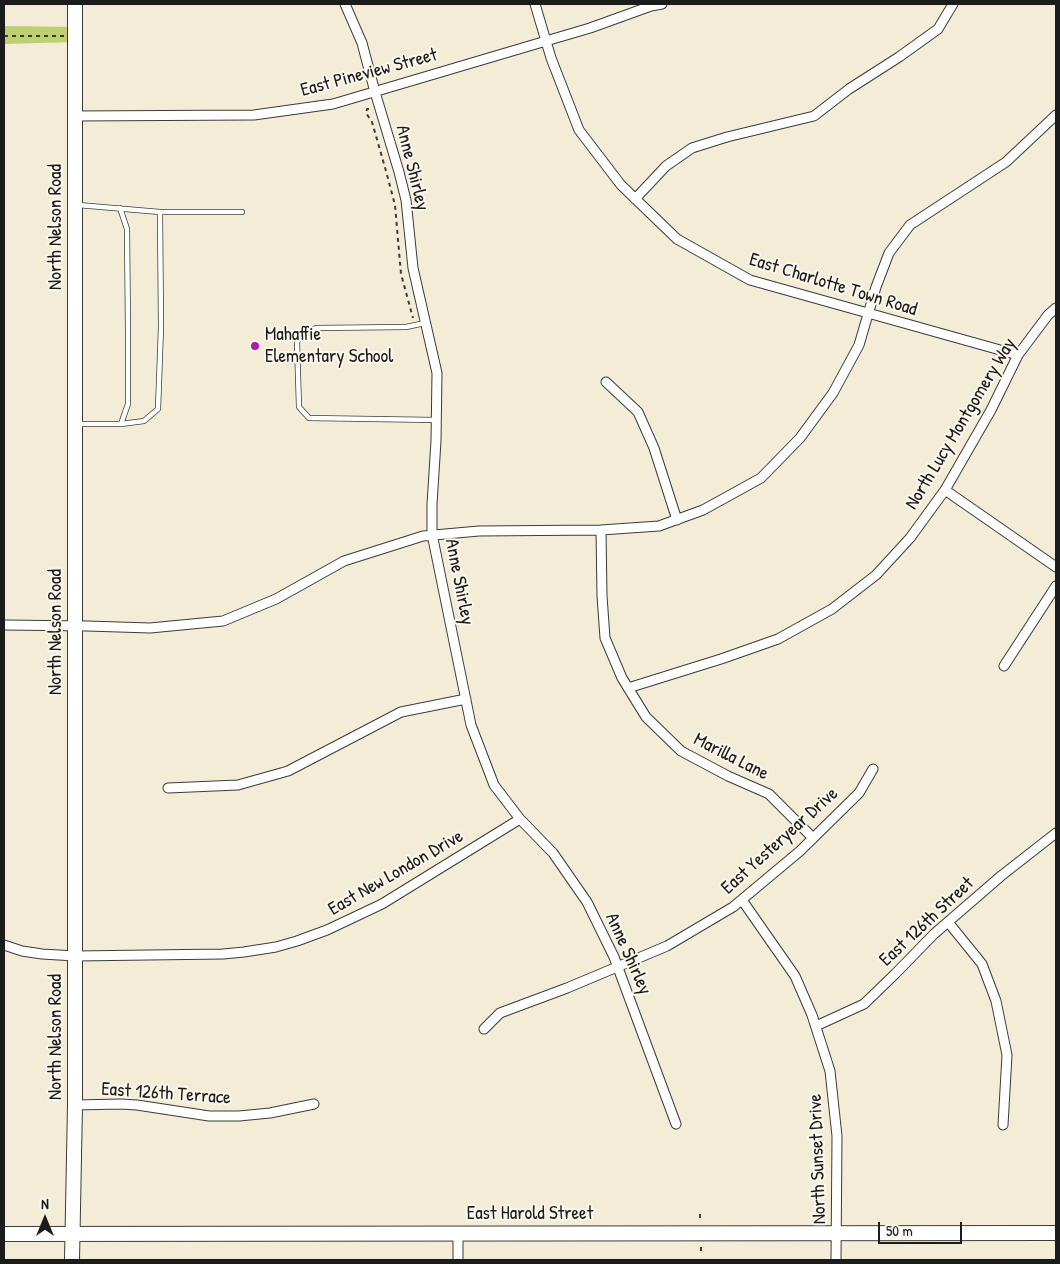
<!DOCTYPE html>
<html>
<head>
<meta charset="utf-8">
<style>
	body { margin:0 }
	#map { position:relative; width:1060px; height:1264px; overflow:hidden; background:#f3edd7; font-family:"Patrick Hand",sans-serif }
	canvas { display:block }
	.frame { position:absolute; inset:0; border:5px solid #1c1c1c; pointer-events:none }
	.north { position:absolute; left:20px; top:1194px; width:50px; height:50px; -webkit-text-stroke:4px #fbf7ec; paint-order:stroke; rotate:0deg; font-size:14px; font-weight:700; line-height:20px; text-align:center; color:#1c1c1c }
	.north::after { content:''; display:block; margin:auto; width:18px; height:22px; background:#1c1c1c; clip-path:polygon(50% 0,100% 100%,50% 72%,0 100%) }
	.scale { position:absolute; left:878px; top:1222px; width:84px; height:22px; box-sizing:border-box; border:2px solid #1c1c1c; border-top:0; padding-left:6px; font-size:15px; line-height:18px; white-space:nowrap; color:#1c1c1c; -webkit-text-stroke:4px #fbf7ec; paint-order:stroke }
</style>
</head>
<body>
<div id="map">
<canvas width="1060" height="1264"></canvas>
<div class="frame"></div>
<div class="north">N</div>
<div class="scale">50 m</div>
</div>
<script>
const ctx = document.querySelector('canvas').getContext('2d');
ctx.lineJoin = 'round';
function paint(path, color) {
  ctx.fillStyle = color;
  ctx.fill(path, 'evenodd');
}
function toPath(rows) {
  const path = new Path2D();
  for (const r of rows) {
    path.moveTo(r[0], r[1]);
    for (let i = 2; i < r.length; i += 2) path.lineTo(r[i], r[i + 1]);
  }
  return path;
}
function strokePath(path, color, width, dash) {
  ctx.strokeStyle = color;
  ctx.lineWidth = width;
  ctx.lineCap = dash ? 'butt' : 'round';
  ctx.setLineDash(dash || []);
  ctx.stroke(path);
}
function drawText(font, color, halo, rows, align = 'center') {
  ctx.font = font + ' "Patrick Hand",sans-serif';
  ctx.lineWidth = 4;
  ctx.setLineDash([]);
  ctx.textBaseline = 'middle';
  ctx.strokeStyle = halo;
  ctx.fillStyle = color;
  for (const [text, x, y, turn = 0] of rows) {
    ctx.save();
    ctx.translate(x, y);
    ctx.rotate((+turn || 0) * Math.PI / 180);
    ctx.textAlign = isNaN(turn) ? turn : align;
    if (halo) ctx.strokeText(text, 0, 0);
    ctx.fillText(text, 0, 0);
    ctx.restore();
  }
}
paint(toPath([
	[4,26,75,27,75,42,4,44]
]), '#bfce70');
const lane = toPath([
	[78,205,160,212,242,212],
	[120,208,127,229,128,331,128,404,121,424],
	[425,323,406,327,316,328,302,334,297,342,299,407,309,418,436,420],
	[76,424,121,424,144,421,158,409,161,327,160,212]
]);
const street = toPath([
	[345,4,362,43,375,92,399,172,406,200,413,268,437,373,436,441,432,504,432,534,471,725,494,785,520,819,553,853,587,902,614,957,676,1124],
	[535,4,551,58,579,130,621,185,677,239,750,280,1018,355],
	[74,116,254,115,333,104,590,28,651,6,662,4],
	[635,199,666,166,692,148,727,137,814,116,849,89,899,57,938,29,953,4],
	[606,382,638,412,654,448,677,520],
	[945,490,1056,567],
	[601,530,602,596,605,638,622,678,646,717,681,751,728,776,769,794,813,838],
	[4,625,87,626,150,628,223,621,276,599,344,561,423,536,479,531,601,530,659,526,703,510,761,478,800,438,833,393,859,345,876,287,889,253,910,225,1006,162,1056,115],
	[1004,666,1056,586],
	[628,688,721,659,778,639,832,609,876,575,910,538,945,490,991,410,1018,355,1048,315,1056,308],
	[168,788,238,785,288,771,401,712,466,699],
	[742,900,795,976,812,1015,830,1071,837,1136,836,1260],
	[948,922,982,964,996,1001,1007,1055,1003,1125],
	[4,945,22,951,42,954,75,956,223,954,244,952,276,947,297,941,327,930,382,904,520,819],
	[816,1026,864,1004,895,974,934,934,1001,876,1056,833],
	[484,1029,500,1013,567,988,667,946,733,907,800,851,859,793,873,769],
	[75,1105,121,1104,137,1105,209,1116,239,1116,270,1113,314,1104],
	[458,1233,458,1260]
]);
const secondary = toPath([
	[4,1234,1056,1233],
	[72,1260,75,1105,75,4]
]);
strokePath(lane, '#3c3b38', 6);
strokePath(street, '#3c3b38', 11);
strokePath(secondary, '#3c3b38', 16);
strokePath(toPath([
	[4,36,64,36],
	[369,109,367,109,366,113,372,122,386,171,395,205,401,274,413,318],
	[700,1214,700,1222],
	[701,1247,701,1252]
]), '#3c3b38', 2, [4, 4]);
strokePath(lane, '#fff', 4.5);
strokePath(street, '#fff', 9);
strokePath(secondary, '#fff', 14);
for (const [x, y, r, color] of [
	[255,346,5,"#b5179e"]
]) {
  const dot = new Path2D();
  dot.arc(x, y, r, 0, 2 * Math.PI);
  ctx.fillStyle = color;
  ctx.fill(dot);
  strokePath(dot, '#fbf7ec', 2);
}
drawText('19px', '#1c1c1c', '#fbf7ec', [
	["East Pineview Street",369,73,-15],
	["Anne Shirley",412,168,76],
	["North Nelson Road",56,227,-90],
	["East Charlotte Town Road",833,285,17],
	["North Lucy Montgomery Way",961,424,-59],
	["Anne Shirley",459,582,79],
	["North Nelson Road",56,632,-90],
	["Marilla Lane",731,757,27],
	["East Yesteryear Drive",780,841,-42],
	["East New London Drive",396,873,-30],
	["East 126th Street",927,922,-43],
	["Anne Shirley",628,954,66],
	["North Nelson Road",56,1037,-90],
	["East 126th Terrace",166,1094,4],
	["North Sunset Drive",818,1159,-92],
	["East Harold Street",530,1214]
]);
drawText('19px', '#1c1c1c', '#fbf7ec', [
	["Mahaffie",265,335],
	["Elementary School",265,357]
], 'left');
</script>
</body>
</html>
